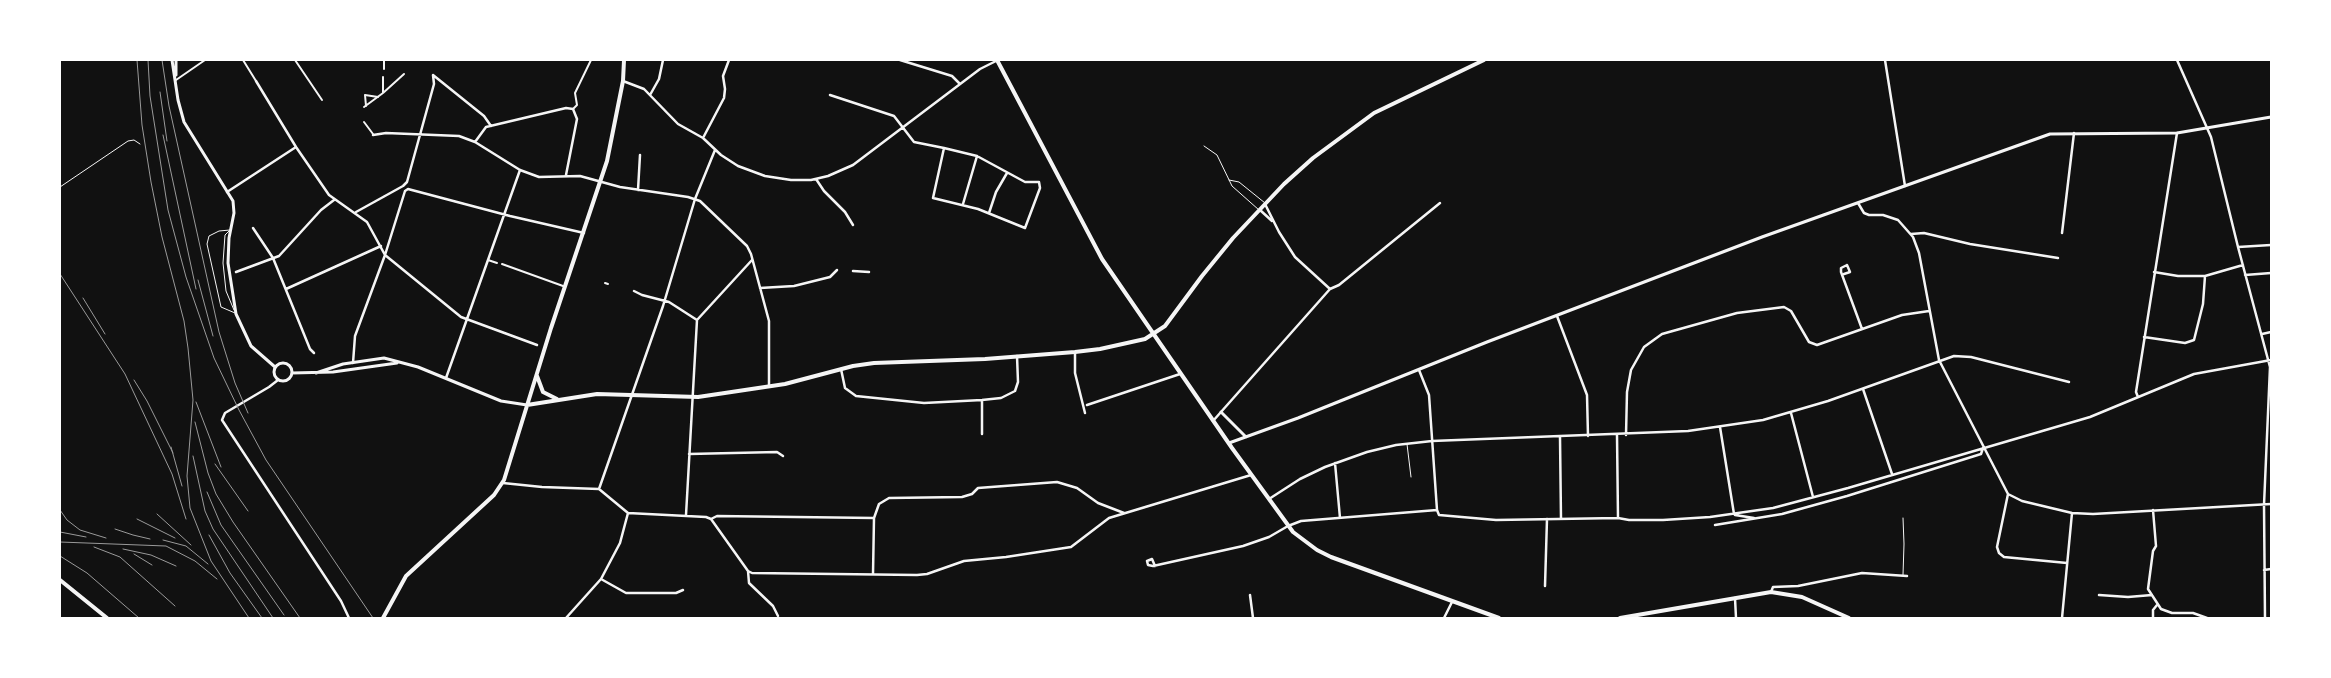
<!DOCTYPE html>
<html>
<head>
<meta charset="utf-8">
<style>
	body { margin:0 }
	#map { position:relative; width:2331px; height:678px; overflow:hidden; background:#111; font-family:Helvetica,sans-serif }
	canvas { display:block }
	.frame { position:absolute; inset:0; border:61px solid #fff; pointer-events:none }
</style>
</head>
<body>
<div id="map">
<canvas width="2331" height="678"></canvas>
<div class="frame"></div>
</div>
<script>
const ctx = document.querySelector('canvas').getContext('2d');
ctx.lineJoin = 'round';
function toPath(rows) {
  const path = new Path2D();
  for (const r of rows) {
    if (r.length === 3) {
      path.moveTo(r[0] + r[2], r[1]);
      path.arc(r[0], r[1], r[2], 0, 2 * Math.PI);
      continue;
    }
    path.moveTo(r[0], r[1]);
    for (let i = 2; i < r.length; i += 2) path.lineTo(r[i], r[i + 1]);
  }
  return path;
}
function strokePath(path, color, width, dash) {
  ctx.strokeStyle = color;
  ctx.lineWidth = width;
  ctx.lineCap = dash ? 'butt' : 'round';
  ctx.setLineDash(dash || []);
  ctx.stroke(path);
}
strokePath(toPath([
	[1204,146,1217,155,1232,186,1259,210],
	[1229,180,1239,182,1265,203],
	[60,187,128,141,134,140,140,144],
	[230,230,219,231,209,236,207,244,221,307,235,313],
	[229,231,225,235,223,263,226,291,234,310],
	[1407,444,1411,477],
	[1903,575,1904,544,1903,518]
]), '#f5f5f5', 1);
strokePath(toPath([
	[243,60,256,81],
	[295,60,322,100],
	[384,69,384,60],
	[176,80,205,60],
	[383,93,383,77],
	[366,106,365,95,378,97],
	[364,107,383,93,404,74],
	[573,109,577,105,575,93,591,60],
	[364,122,373,134],
	[488,260,497,263],
	[502,264,563,286],
	[605,283,608,284]
]), '#f5f5f5', 2);
strokePath(toPath([
	[900,60,952,76,960,84],
	[1885,60,1905,186],
	[2177,60,2211,137,2238,247,2270,367,2264,505,2265,618],
	[433,75,484,116,491,126],
	[256,81,296,147,329,195,367,222,385,255,461,317,537,345],
	[623,81,644,89,678,124,703,138,721,155,738,166,765,176,791,180,811,180,828,176,853,165,980,69,996,61],
	[650,95,659,79,663,60],
	[830,95,894,116,914,142,944,148,977,156,1025,182,1039,182,1040,188,1025,228,978,209,933,198,944,148],
	[373,135,386,133,459,136,475,142,520,170,539,177,580,176,620,187,688,197,700,201,747,246,751,254,769,321,769,386],
	[703,138,724,98,725,89,723,76,729,60],
	[475,142,486,127,566,108,573,109,577,119,566,175],
	[816,179,824,191,845,212,853,225],
	[638,190,640,155],
	[227,192,296,147],
	[1858,203,1864,213,1869,215,1883,215,1898,220,1913,237,1919,253,1939,360,2008,494,2022,501,2072,513,2093,514,2271,504],
	[963,204,977,156],
	[1265,204,1279,232,1295,257,1330,289],
	[1260,210,1272,221],
	[356,212,403,186,407,182,434,84,433,75],
	[989,213,996,192,1007,173],
	[253,228,273,258,310,349,314,353],
	[2062,233,2074,133],
	[1911,234,1924,233,1970,244,2058,258],
	[2238,247,2271,245],
	[853,271,869,272],
	[236,272,279,256,321,210,334,200],
	[2154,272,2178,276,2205,276,2243,265],
	[1844,274,1850,272,1847,265,1841,268,1841,272,1862,329],
	[2245,275,2271,273],
	[760,288,794,286,830,277,837,270],
	[286,289,381,246],
	[634,291,642,295,669,302,697,320],
	[1557,316,1587,395,1588,436],
	[2262,334,2271,332],
	[2144,337,2185,343,2194,340,2203,304,2205,276],
	[1075,352,1075,373,1085,413],
	[353,363,355,336,385,255,405,191,408,189,510,216,584,233],
	[841,369,845,388,856,396,924,403,982,400,1001,398,1015,391,1018,382,1017,356],
	[1419,370,1429,395,1437,510],
	[446,378,520,170],
	[278,380,269,387,225,413,222,420,341,601,349,618],
	[1863,389,1892,474],
	[2138,397,2136,392,2177,133],
	[982,400,982,434],
	[1087,405,1180,374],
	[1791,413,1813,497],
	[1213,421,1330,289,1339,285,1440,203],
	[1720,427,1734,514],
	[1617,435,1618,518],
	[1626,435,1627,392,1631,370,1644,347,1662,334,1737,313,1784,307,1791,311,1809,342,1817,345,1902,315,1929,311],
	[1560,437,1561,519],
	[689,454,777,452,783,456],
	[1335,463,1340,518],
	[503,483,542,487,599,489,628,513,706,517,711,519,748,571,752,573,917,575,927,574,964,561,1006,557,1071,547,1109,518,1251,475],
	[599,489,663,306,695,199,715,150],
	[2008,494,1997,547,1999,553,2004,557,2067,563],
	[1269,499,1300,479,1325,467,1367,452,1396,445,1432,441,1688,431,1763,420,1828,401,1954,356,1971,357,2069,382],
	[2153,510,2156,546,2153,551,2148,589,2161,609,2172,613,2193,613,2207,618],
	[686,515,697,320,752,260],
	[1735,515,1754,518],
	[711,519,717,516,874,518,879,504,889,498,962,497,972,494,978,488,1057,482,1077,488,1098,503,1124,513],
	[1715,525,1782,514,1847,496,1981,454,1983,448],
	[1155,566,1152,559,1147,561,1148,565,1153,566,1243,546,1269,537,1288,526,1301,521,1437,510,1439,515,1496,520,1618,518,1629,520,1663,520,1710,517,1773,508,1848,488,2090,417,2194,374,2271,360],
	[2264,570,2271,569],
	[748,571,749,583,773,606,778,616],
	[873,574,874,518],
	[601,579,626,593,676,593,683,590],
	[1545,586,1547,519],
	[1771,592,1773,587,1798,586,1862,573,1907,576],
	[1250,595,1253,618],
	[2099,595,2128,597,2152,595],
	[1735,598,1736,618],
	[566,618,601,579,620,543,628,513],
	[1444,618,1452,602],
	[2062,618,2072,513],
	[2153,618,2153,610,2157,605]
]), '#f5f5f5', 2.5);
strokePath(toPath([
	[172,60,178,100,184,122,233,201,234,213,229,238,228,263,236,314,251,346,275,367],
	[176,75,176,60],
	[283,372,9],
	[292,373,333,372,397,363],
	[316,373,343,364,384,358,418,367,501,401,527,405],
	[1221,412,1246,437],
	[1229,443,1298,418,1487,342,1762,237,2050,134,2177,133,2271,117]
]), '#f5f5f5', 3);
strokePath(toPath([
	[997,60,1102,259,1232,448,1293,532,1317,550,1331,557,1499,618],
	[537,376,543,392,557,399],
	[527,405,597,394,698,397,785,384,853,366,874,363,985,359,1075,352,1100,349,1145,339,1165,326,1202,276,1233,238,1284,184,1313,158,1374,113,1484,60],
	[383,618,406,576,494,495,504,480,551,328,607,161,623,81,624,60],
	[1620,618,1771,592,1802,597,1849,618]
]), '#f5f5f5', 4);
strokePath(toPath([
	[60,580,107,618]
]), '#f5f5f5', 4);
strokePath(toPath([
	[137,60,142,125,151,182,162,237,184,321,188,348,193,400,187,476,190,508,211,561,249,618],
	[148,60,150,96,168,210,186,277,214,358,239,410,266,460,373,618],
	[162,60,169,106,219,332,235,383,248,413],
	[160,92,167,141],
	[163,135,196,289],
	[60,274,125,374,172,474,186,519],
	[198,280,213,336],
	[83,298,105,334],
	[134,380,147,401,173,453],
	[196,402,221,467],
	[195,422,208,473,216,494,233,522,300,618],
	[171,447,182,486],
	[193,456,205,511,213,529,273,618],
	[215,464,248,511],
	[207,492,221,525,284,615],
	[60,510,67,520,80,530,106,538],
	[157,514,191,545],
	[137,519,175,538],
	[115,529,133,535,150,539],
	[60,532,86,537],
	[209,535,230,573,262,618],
	[163,540,186,546,208,564],
	[60,542,166,546,195,561,217,579],
	[94,547,120,557,175,606],
	[123,549,151,555,176,566],
	[134,554,152,565],
	[60,556,87,573,139,618]
]), '#9a9a9a', 1);
</script>
</body>
</html>
